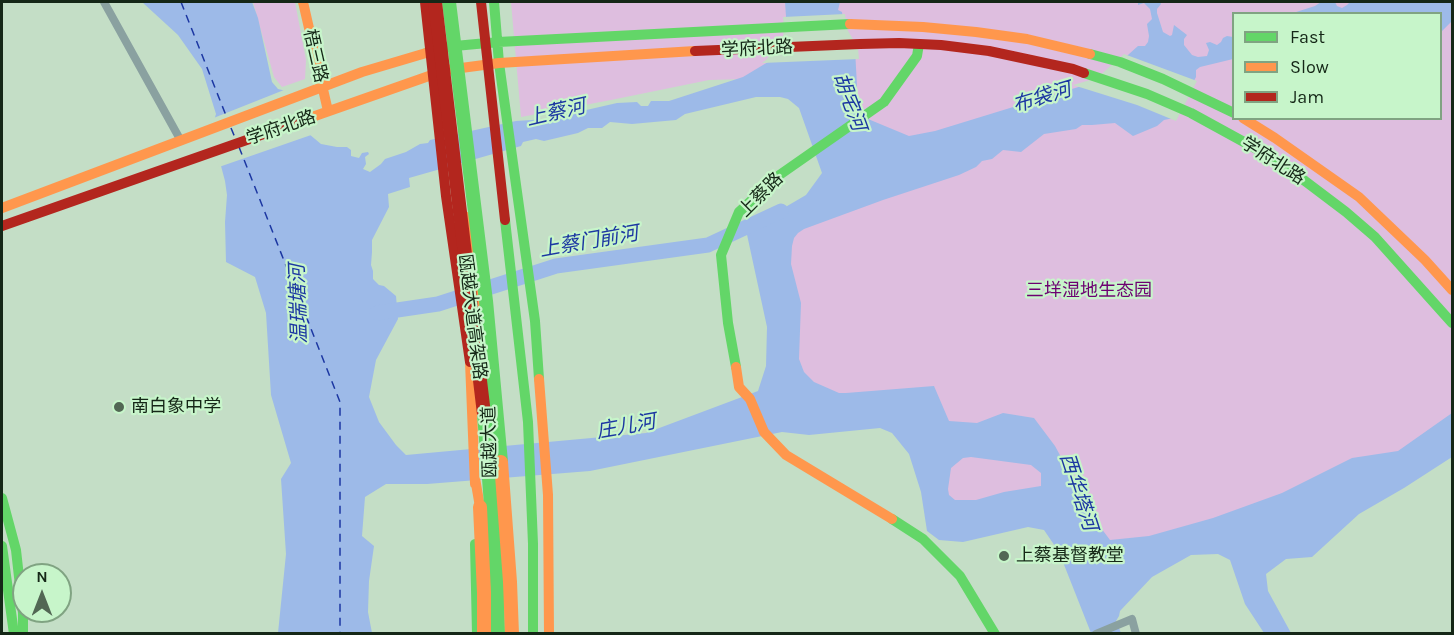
<!DOCTYPE html>
<html>
<head>
<meta charset="utf-8">
<style>
	body { margin:0 }
	#map { position:relative; width:1454px; height:635px; overflow:hidden; background:#c4dec6; font-family:Karla,sans-serif }
	canvas { display:block }
	.frame { position:absolute; inset:0; border:3px solid #152717; pointer-events:none }
	.legend { position:absolute; left:1232px; top:12px; width:210px; height:108px; box-sizing:border-box; background:#c7f5ca; border:2px solid #80a382; margin:0; padding:8px 10px; list-style:none; font-size:18px; color:#152717 }
	.legend li { display:flex; align-items:center; gap:12px; height:30px }
	.legend b { width:30px; border:2px solid #80a382 }
	.north { position:absolute; left:12px; top:563px; width:60px; height:60px; box-sizing:border-box; background:#c7f5ca; border:2px solid #80a382; border-radius:50%; rotate:0deg; font-size:16px; font-weight:700; line-height:24px; text-align:center; color:#152717 }
	.north::after { content:''; display:block; margin:auto; width:21px; height:27px; background:#526754; clip-path:polygon(50% 0,100% 100%,50% 72%,0 100%) }
</style>
</head>
<body>
<div id="map">
<canvas width="1454" height="635"></canvas>
<div class="frame"></div>
<ul class="legend">
<li><b style="height:8px;background:#63d668"></b>Fast</li>
<li><b style="height:8px;background:#ff974d"></b>Slow</li>
<li><b style="height:8px;background:#b3261e"></b>Jam</li>
</ul>
<div class="north">N</div>
</div>
<script>
const ctx = document.querySelector('canvas').getContext('2d');
ctx.lineJoin = 'round';
function paint(path, color) {
  ctx.fillStyle = color;
  ctx.fill(path, 'evenodd');
}
function toPath(rows) {
  const path = new Path2D();
  for (const r of rows) {
    path.moveTo(r[0], r[1]);
    for (let i = 2; i < r.length; i += 2) path.lineTo(r[i], r[i + 1]);
  }
  return path;
}
function strokePath(path, color, width, dash) {
  ctx.strokeStyle = color;
  ctx.lineWidth = width;
  ctx.lineCap = dash ? 'butt' : 'round';
  ctx.setLineDash(dash || []);
  ctx.stroke(path);
}
function drawText(font, color, halo, rows, align = 'center') {
  ctx.font = font + ' Karla,"Noto Sans SC",sans-serif';
  ctx.lineWidth = 4.5;
  ctx.setLineDash([]);
  ctx.textBaseline = 'middle';
  ctx.strokeStyle = halo;
  ctx.fillStyle = color;
  for (const [text, x, y, turn = 0] of rows) {
    ctx.save();
    ctx.translate(x, y);
    ctx.rotate((+turn || 0) * Math.PI / 180);
    ctx.textAlign = isNaN(turn) ? turn : align;
    if (halo) ctx.strokeText(text, 0, 0);
    ctx.fillText(text, 0, 0);
    ctx.restore();
  }
}
paint(toPath([
	[253,2,295,2,306,60,305,79,282,87,274,77],
	[511,2,1452,2,1452,446,1121,573,1058,515,950,516,899,415,796,422,760,238,837,198,819,77,709,80,611,100,521,117],
	[1234,14,1440,14,1440,118,1234,118]
]), '#debedf');
paint(toPath([
	[142,2,252,2,258,18,272,82,278,89,286,91,309,134,321,144,337,147,347,147,351,150,351,156,359,158,362,153,368,152,369,154,365,157,366,164,363,169,370,172,381,164,385,159,406,152,420,144,428,143,430,140,516,121,547,119,617,103,637,102,641,106,648,106,651,101,669,101,743,77,768,62,785,42,787,31,785,2,840,2,838,10,842,12,844,30,855,49,857,86,854,96,868,119,909,136,935,131,1098,81,1109,72,1138,46,1145,46,1148,42,1149,36,1147,24,1152,19,1150,9,1144,3,1138,5,1138,2,1160,2,1161,4,1157,9,1157,13,1163,32,1170,36,1172,35,1174,25,1187,35,1184,39,1184,45,1192,55,1198,57,1207,56,1209,50,1206,43,1210,42,1217,45,1221,42,1223,38,1227,36,1233,37,1233,59,1200,67,1196,70,1196,77,1174,118,1164,120,1157,126,1133,136,1115,123,1092,125,1082,125,1076,129,1044,134,1021,152,1003,150,992,159,982,161,976,167,959,175,883,200,804,229,798,233,794,238,792,246,791,264,801,303,799,359,804,372,814,382,839,393,846,393,934,386,949,421,977,423,1003,413,1034,418,1055,446,1095,520,1110,540,1149,536,1213,518,1282,493,1352,458,1398,451,1452,413,1452,457,1404,488,1359,514,1312,557,1286,559,1266,574,1268,591,1291,633,1264,633,1245,604,1230,560,1218,554,1191,555,1152,577,1120,611,1119,616,1116,621,1121,633,1091,633,1059,552,1044,530,1028,527,963,542,939,540,927,531,921,492,909,454,892,433,880,428,809,435,782,432,590,471,427,484,386,484,365,497,362,536,374,546,369,581,368,612,372,633,278,633,286,554,281,479,291,463,271,395,266,313,255,277,226,262,225,222,227,195,225,181,212,132,212,127,216,114,202,69,178,35],
	[756,97,780,97,788,99,799,108,822,173,806,195,746,230,767,327,766,366,758,391,646,433,406,455,396,445,379,422,369,397,376,360,398,319,396,296,384,286,379,285,373,279,373,271,371,265,372,252,372,240,389,207,388,194,410,187,409,178,521,146,523,142,536,139,544,141,578,133,588,128,602,128,610,122,632,124,676,120,685,114],
	[971,457,1031,465,1041,473,1041,486,1004,492,976,500,955,500,949,495,948,489,951,468,963,458],
	[1321,2,1335,2,1337,6,1342,8,1347,5,1350,2,1452,2,1452,21,1441,32,1440,14,1293,13,1315,6]
]), '#9dbae8');
paint(toPath([
	[845,14,847,29,858,48,859,59,762,63,766,60,782,40,784,31,783,17],
	[1124,54,1197,81,1176,121,1137,105,1073,85,1097,78],
	[289,88,292,88,299,95,312,132,314,134,219,167,209,133,209,127,211,119]
]), '#c4dec6');
strokePath(toPath([
	[377,313,438,304,556,266,708,245,781,211]
]), '#9dbae8', 15);
strokePath(toPath([
	[181,2,227,118],
	[231,128,236,140],
	[239,147,340,402,340,634]
]), '#1c37a2', 1.5, [8, 6]);
strokePath(toPath([
	[104,2,181,141],
	[1096,634,1132,619,1136,634]
]), '#8aa1a0', 8);
strokePath(toPath([
	[494,2,499,63,535,321,539,379],
	[426,53,444,47,498,42,850,24],
	[1090,54,1120,62,1163,79,1234,113],
	[1084,73,1147,94,1191,113,1264,153,1305,181,1346,212,1375,237,1452,323],
	[505,220,528,422,533,544,533,634],
	[736,367,728,323,721,255,739,212,778,176,884,102,917,56,919,44],
	[2,498,16,550,23,613,23,634],
	[892,519,923,539,960,576,995,634],
	[475,544,477,634],
	[2,546,14,634]
]), '#63d668', 10);
strokePath(toPath([
	[303,2,328,111],
	[850,24,923,27,976,32,1027,39,1090,54],
	[1243,118,1275,138,1359,197,1425,260,1452,290],
	[295,123,446,70,499,63,695,51],
	[2,208,362,72,426,53],
	[467,217,474,264,485,362],
	[470,362,475,484],
	[736,367,739,387,750,399,764,432,786,455,892,519],
	[539,379,548,495,549,634],
	[475,478,480,507]
]), '#ff974d', 10);
strokePath(toPath([
	[425,2,446,196,470,362],
	[481,2,505,220],
	[695,51,860,44,899,43,941,45,989,51,1073,69,1084,73],
	[2,226,295,123]
]), '#b3261e', 10);
strokePath(toPath([
	[449,2,486,301,501,462],
	[484,414,497,582,498,634]
]), '#63d668', 14);
strokePath(toPath([
	[501,462,510,582,512,634],
	[480,507,484,593,484,634]
]), '#ff974d', 14);
strokePath(toPath([
	[435,2,484,414]
]), '#b3261e', 14);
for (const [x, y, r, color] of [
	[119,407,6,"#526754"],
	[1004,556,6,"#526754"]
]) {
  const dot = new Path2D();
  dot.arc(x, y, r, 0, 2 * Math.PI);
  ctx.fillStyle = color;
  ctx.fill(dot);
  strokePath(dot, '#c7f5ca', 2);
}
drawText('18px', '#152717', '#c7f5ca', [
	["学府北路",757,49,-3],
	["梧三路",315,56,77],
	["学府北路",281,128,-19],
	["学府北路",1273,161,33],
	["上蔡路",761,195,-45],
	["瓯越大道高架路",472,317,83],
	["瓯越大道",490,442,-91]
]);
drawText('18px', '#6d0071', '#c7f5ca', [
	["三垟湿地生态园",1089,291]
]);
drawText('18px', '#152717', '#c7f5ca', [
	["南白象中学",131,407],
	["上蔡基督教堂",1016,556]
], 'left');
drawText('italic 20px', '#1c37a2', '#c7f5ca', [
	["布袋河",1042,98,-17],
	["胡宅河",849,102,70],
	["上蔡河",556,113,-13],
	["上蔡门前河",589,242,-10],
	["温瑞塘河",299,304,-92],
	["庄儿河",626,427,-10],
	["西华塔河",1078,492,72]
]);
</script>
</body>
</html>
